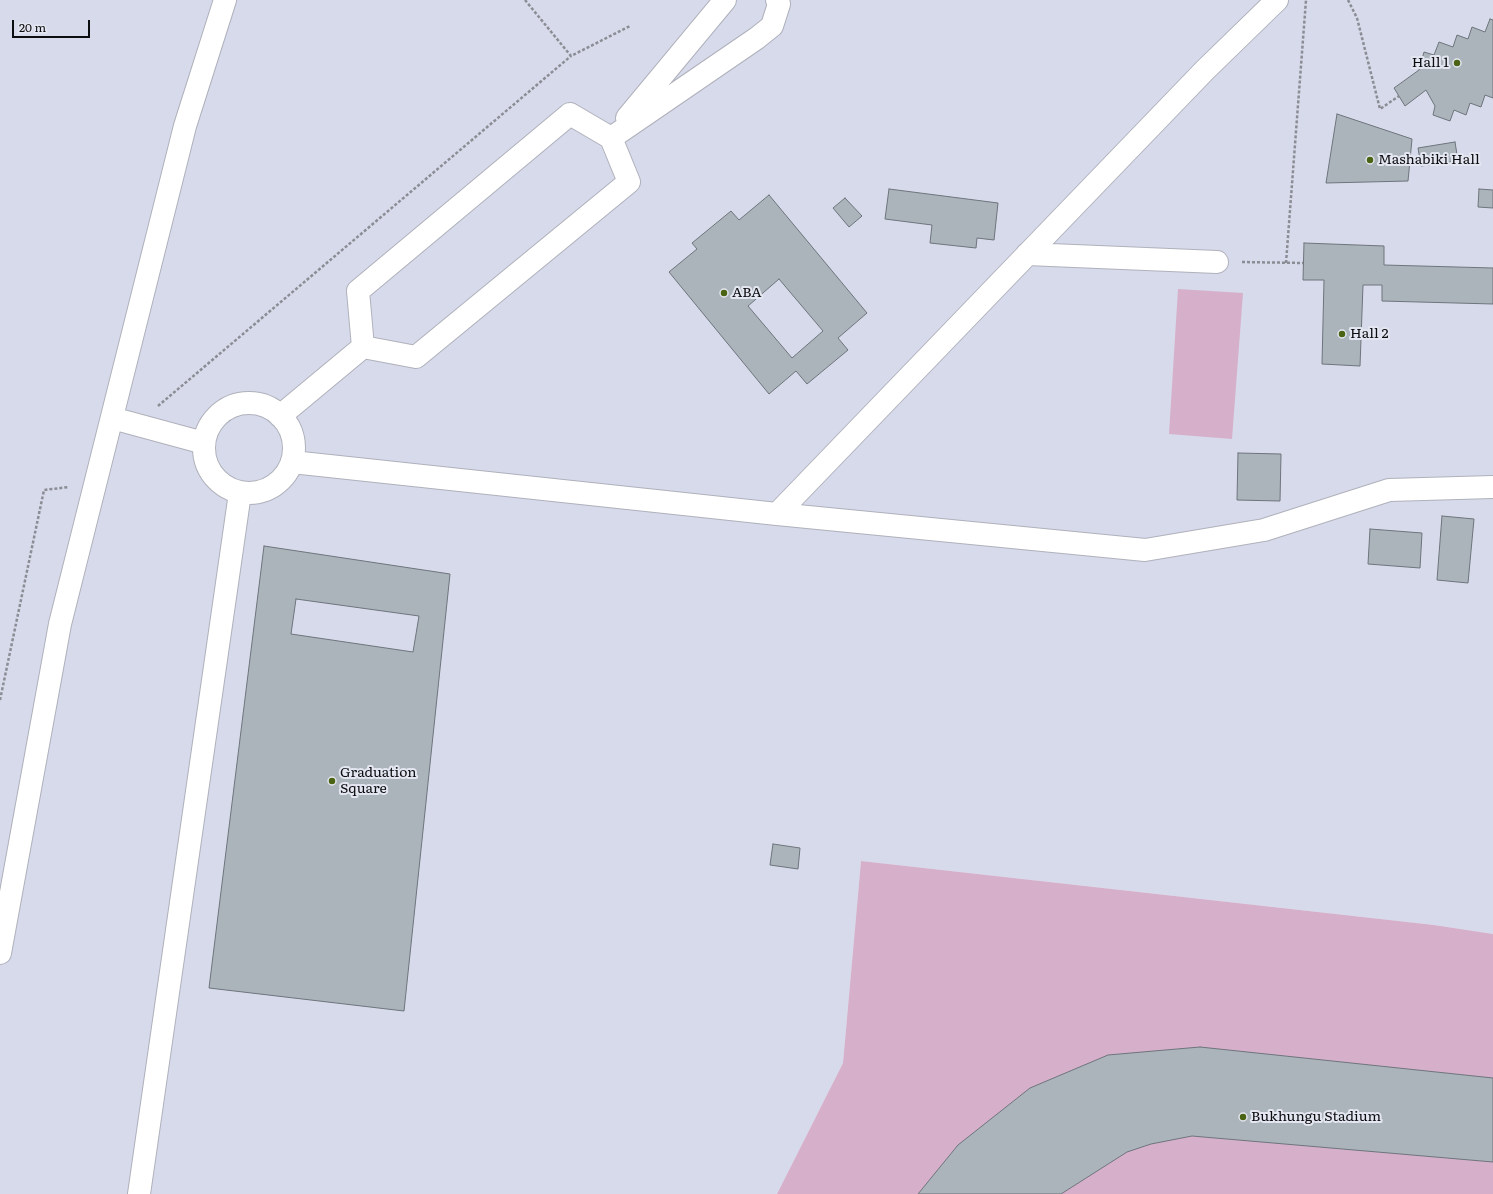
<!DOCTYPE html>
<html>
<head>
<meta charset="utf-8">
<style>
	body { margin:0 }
	#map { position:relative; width:1493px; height:1194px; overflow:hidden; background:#e4e7f1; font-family:Literata,serif }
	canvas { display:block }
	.scale { position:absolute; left:12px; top:20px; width:78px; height:18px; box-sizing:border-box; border:2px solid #0c0d10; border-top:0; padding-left:5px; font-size:12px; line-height:14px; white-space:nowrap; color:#0c0d10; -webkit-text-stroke:3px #e4e7f1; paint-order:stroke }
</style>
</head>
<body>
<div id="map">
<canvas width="1493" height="1194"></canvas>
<div class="scale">20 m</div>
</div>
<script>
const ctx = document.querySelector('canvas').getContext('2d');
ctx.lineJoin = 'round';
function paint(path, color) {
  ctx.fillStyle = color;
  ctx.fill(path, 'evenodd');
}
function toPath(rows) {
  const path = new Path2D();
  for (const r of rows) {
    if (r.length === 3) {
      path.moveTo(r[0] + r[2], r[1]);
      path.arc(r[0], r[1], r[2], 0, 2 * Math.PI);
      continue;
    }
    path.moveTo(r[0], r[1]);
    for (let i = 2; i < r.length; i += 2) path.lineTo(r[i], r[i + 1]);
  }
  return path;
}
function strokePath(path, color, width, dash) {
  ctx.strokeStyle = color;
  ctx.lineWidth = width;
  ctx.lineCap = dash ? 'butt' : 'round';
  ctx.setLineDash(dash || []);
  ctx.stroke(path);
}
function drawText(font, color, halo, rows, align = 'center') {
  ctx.font = font + ' Literata,serif';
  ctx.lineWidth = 4;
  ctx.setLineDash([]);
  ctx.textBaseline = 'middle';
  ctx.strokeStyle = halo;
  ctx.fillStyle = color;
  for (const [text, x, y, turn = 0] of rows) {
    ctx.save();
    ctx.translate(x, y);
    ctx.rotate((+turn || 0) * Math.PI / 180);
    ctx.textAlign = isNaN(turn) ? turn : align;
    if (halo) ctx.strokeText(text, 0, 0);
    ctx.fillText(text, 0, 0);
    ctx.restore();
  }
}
paint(toPath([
	[0,0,1493,0,1493,934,1434,925,861,861,843,1063,777,1194,0,1194]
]), '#d7daeb');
paint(toPath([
	[1178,289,1243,293,1232,439,1169,434],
	[861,861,1434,925,1493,934,1493,1194,777,1194,843,1063]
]), '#d6b0cb');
const building = toPath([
	[1490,19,1493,20,1493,98,1485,95,1481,107,1470,103,1466,115,1454,110,1450,121,1433,115,1435,106,1426,90,1405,106,1394,88,1419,70,1424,52,1434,55,1439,42,1453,47,1457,35,1468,39,1472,27,1485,32,1490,19],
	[1337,114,1412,139,1408,181,1326,183,1337,114],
	[1455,142,1458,161,1421,166,1418,148,1455,142],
	[889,189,998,203,994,240,977,238,976,248,930,243,932,225,885,219,889,189],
	[1479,189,1493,190,1493,208,1478,207,1479,189],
	[769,195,867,313,838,338,848,350,807,384,796,371,769,394,669,272,697,249,692,243,731,211,739,220,769,195],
	[779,279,823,331,792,358,748,306,779,279],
	[845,198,862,216,849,227,833,208,845,198],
	[1304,243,1384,246,1384,265,1493,268,1493,304,1382,301,1382,285,1363,285,1360,366,1322,364,1324,280,1303,280,1304,243],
	[1238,453,1281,454,1280,501,1237,500,1238,453],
	[1442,516,1474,519,1468,583,1437,580,1442,516],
	[1370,529,1422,533,1420,568,1368,564,1370,529],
	[264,546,450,574,404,1011,209,988,264,546],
	[296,599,419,616,413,652,291,634,296,599],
	[773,844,800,848,798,869,770,865,773,844],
	[1200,1047,1493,1078,1493,1162,1192,1136,1151,1144,1127,1152,1061,1194,918,1194,958,1145,1030,1088,1108,1055,1200,1047]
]);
paint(building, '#acb4bb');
strokePath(building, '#6e757c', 1);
const minor = toPath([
	[570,114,611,138,629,182,416,357,363,347,358,291,570,114],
	[627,118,725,0],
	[611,138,757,38,772,26,779,4,777,0],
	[1027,254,1217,262],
	[249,448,45],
	[280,416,363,347],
	[112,418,204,443],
	[292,462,777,514,1205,70,1277,0],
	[777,514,1145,550,1264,530,1389,490,1493,487],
	[0,953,60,624,185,126,225,0],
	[139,1194,240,493]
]);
strokePath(minor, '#afb1bb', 24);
strokePath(toPath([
	[525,0,571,56,630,26],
	[1348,0,1357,18,1380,109,1399,96],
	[1242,262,1303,263],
	[1286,263,1306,0],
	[158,406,571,56],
	[0,700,44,490,69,487]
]), '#8b8d94', 2.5, [3, 2]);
strokePath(minor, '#fff', 22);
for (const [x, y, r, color] of [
	[1457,63,4,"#4a6414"],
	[1370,160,4,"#4a6414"],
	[724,293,4,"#4a6414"],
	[1342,334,4,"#4a6414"],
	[332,781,4,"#4a6414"],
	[1243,1117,4,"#4a6414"]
]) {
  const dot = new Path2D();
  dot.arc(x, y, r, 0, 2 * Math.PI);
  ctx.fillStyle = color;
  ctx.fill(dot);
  strokePath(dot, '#e4e7f1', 1.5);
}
drawText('14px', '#0c0d10', '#e4e7f1', [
	["Hall 1",1449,63,"right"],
	["Mashabiki Hall",1378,160],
	["ABA",732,293],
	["Hall 2",1350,334],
	["Graduation",340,773],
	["Square",340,789],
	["Bukhungu Stadium",1251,1117]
], 'left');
</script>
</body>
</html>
